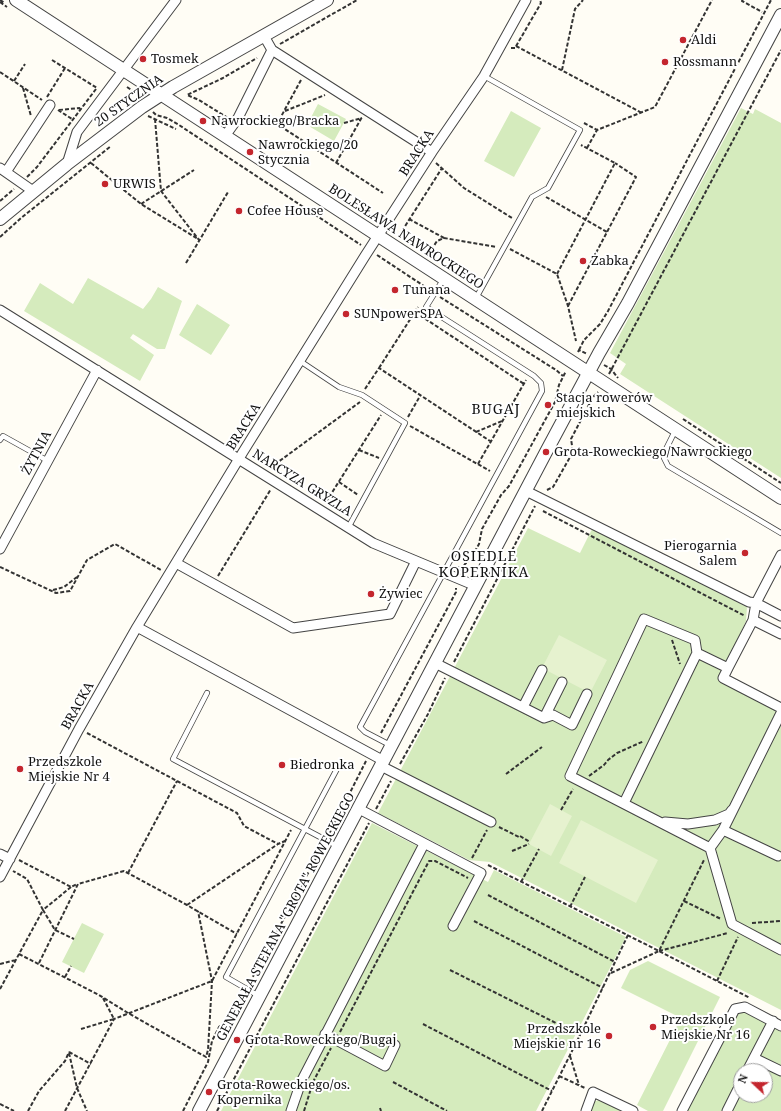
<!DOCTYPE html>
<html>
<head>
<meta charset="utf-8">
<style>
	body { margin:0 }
	#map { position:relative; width:781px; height:1111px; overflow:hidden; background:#fffdf5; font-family:"Noto Serif",serif }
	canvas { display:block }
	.north { position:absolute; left:733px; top:1063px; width:40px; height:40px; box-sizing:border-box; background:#fff; border:1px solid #a0a0a0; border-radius:50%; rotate:292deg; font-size:11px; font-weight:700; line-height:16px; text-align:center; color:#111 }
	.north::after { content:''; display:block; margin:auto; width:14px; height:18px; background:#c4262e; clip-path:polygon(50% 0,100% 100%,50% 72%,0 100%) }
</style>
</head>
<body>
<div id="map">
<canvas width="781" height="1111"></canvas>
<div class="north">N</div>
</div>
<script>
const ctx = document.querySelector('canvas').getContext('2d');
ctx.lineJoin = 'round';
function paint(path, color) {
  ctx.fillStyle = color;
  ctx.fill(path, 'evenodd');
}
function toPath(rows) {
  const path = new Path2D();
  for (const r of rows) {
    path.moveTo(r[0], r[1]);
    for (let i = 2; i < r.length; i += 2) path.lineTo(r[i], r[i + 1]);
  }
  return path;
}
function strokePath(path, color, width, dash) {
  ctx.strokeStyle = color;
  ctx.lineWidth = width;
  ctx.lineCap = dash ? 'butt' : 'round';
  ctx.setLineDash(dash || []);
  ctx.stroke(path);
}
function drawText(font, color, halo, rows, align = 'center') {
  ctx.font = font + ' "Noto Serif",serif';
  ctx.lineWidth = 4;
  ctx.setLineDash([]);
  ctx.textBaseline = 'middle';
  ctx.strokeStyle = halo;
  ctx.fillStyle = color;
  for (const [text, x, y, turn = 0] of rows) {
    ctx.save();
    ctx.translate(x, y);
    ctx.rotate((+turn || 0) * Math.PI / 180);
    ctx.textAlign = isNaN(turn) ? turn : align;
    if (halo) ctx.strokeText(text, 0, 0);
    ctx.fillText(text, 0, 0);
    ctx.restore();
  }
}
paint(toPath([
	[318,104,346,119,334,141,307,125],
	[741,108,753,114,755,109,781,123,781,478,620,374,626,364,610,353],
	[511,111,541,128,514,177,484,161],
	[88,278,143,309,151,299,158,287,182,301,165,349,157,349,133,334,130,338,154,355,140,381,24,311,40,283,73,304],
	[197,304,230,325,211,355,179,335],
	[528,528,580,553,592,529,747,607,746,621,719,681,781,712,781,1010,490,862,469,860,378,813],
	[372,823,488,882,494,870,626,937,536,1111,221,1111],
	[82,923,104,934,84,973,62,962],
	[648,961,720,997,663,1111,648,1111,637,1105,681,1018,621,988,630,970],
	[742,1011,781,1030,781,1111,687,1111,738,1012],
	[741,1071,765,1071,765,1095,741,1095],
	[602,1100,623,1111,591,1111,595,1101]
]), '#d5ebbd');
paint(toPath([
	[559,635,607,660,590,693,542,668],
	[550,804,572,816,551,856,529,844],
	[581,820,658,860,636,903,559,863]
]), '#e6f2cf');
const service = toPath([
	[476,298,532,197,548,188,580,130,484,76],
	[300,361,339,387,362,395,405,423,348,528],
	[675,431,665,451,664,458,668,466,781,533],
	[0,440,3,436,48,461],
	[207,693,173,759,337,846],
	[390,745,365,732,360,727,542,391,541,383,534,376,426,307,443,280],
	[259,996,226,977,338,767]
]);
const minor = toPath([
	[264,36,272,50,432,152],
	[225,136,238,118,272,50],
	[67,164,77,132,176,0],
	[0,168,33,191],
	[6,172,50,105],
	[0,310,373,543,476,586],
	[526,491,749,602,756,603,781,616],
	[0,549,97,370],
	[176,563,293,628,390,614,416,561],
	[753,620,781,634],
	[137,627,384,761],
	[435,663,544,718,553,715,572,725,587,694],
	[728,668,753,620,756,603,781,555],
	[523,707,542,670],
	[781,713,723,830,710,848,732,924,781,950],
	[544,718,562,682],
	[381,766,491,822],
	[624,803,697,653],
	[359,809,481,873,453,926],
	[665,822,688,824,715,820,729,814,732,810],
	[723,830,778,856],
	[710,848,570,776,644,619,695,640,697,653,728,668,723,678,781,708],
	[0,854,10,859],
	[0,877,79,729,137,627,243,452,365,256,432,152,484,76,526,0],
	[325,1034,385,1066,395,1045],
	[754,1058,781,1071],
	[747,1071,773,1021],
	[291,1111,301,1082,424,844],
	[586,1111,593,1092,633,1111],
	[682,1111,735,1009,745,1007,781,1026],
	[727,1111,741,1083]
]);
const tertiary = toPath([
	[16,0,781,498],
	[0,219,67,164,142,107,173,87,327,0],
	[199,1111,546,452,599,353,628,303,781,15]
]);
strokePath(service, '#444', 6);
strokePath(minor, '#444', 11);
strokePath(tertiary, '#444', 14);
strokePath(toPath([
	[0,0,5,3],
	[743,0,742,1,762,12],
	[0,2,7,7],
	[280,44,357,0],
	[516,46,642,113],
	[511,48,515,48,541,3,540,0],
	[52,60,97,88],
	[562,70,575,9,583,0],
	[0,72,42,100],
	[301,80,277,124,383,193],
	[14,81,25,64],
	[127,87,140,96],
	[23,88,31,116],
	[47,97,65,68],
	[58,110,72,119],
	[59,110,80,108],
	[285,111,325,95],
	[153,112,156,115,167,118,179,125,361,245],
	[148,116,176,129],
	[228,118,199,100,187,95,223,78,257,58],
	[281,118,310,119],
	[155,119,161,191,199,240],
	[344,123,362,118],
	[584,123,597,130],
	[587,148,597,130,655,107,712,0],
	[91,163,141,204,198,239],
	[336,163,362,117],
	[436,163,464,188,512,218],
	[27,177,37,167,96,89],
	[546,197,607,232],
	[0,201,14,189],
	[141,204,194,170],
	[409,219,444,238],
	[402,231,442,168],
	[0,237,21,218,111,146],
	[510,249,557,274,568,306,576,341],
	[377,255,430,290],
	[428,255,437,241,444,238,497,247],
	[186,263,228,192],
	[557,274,615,163,581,145],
	[440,297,556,370,563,376],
	[568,306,636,177,615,163],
	[415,312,524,384],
	[579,350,584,340,600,324,608,311,771,0],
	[578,352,579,350,587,354],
	[604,365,611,369,618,378],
	[379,368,418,307],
	[609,374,781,50],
	[365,389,379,368,490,441],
	[408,417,420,396],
	[683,419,781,483],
	[410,426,490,471],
	[476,432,502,421],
	[359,450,379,458],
	[478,464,526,380],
	[270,468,360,402],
	[339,482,358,495],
	[547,490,553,487,573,452,571,439,593,397,598,392],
	[326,502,381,415],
	[543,511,745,616],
	[0,567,56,593,70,591,87,560,115,544,161,570],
	[458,567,471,571],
	[461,571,465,564,470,560,479,544,482,529,501,495,509,486,555,402,559,385,566,371],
	[218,576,271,489],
	[53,590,64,587,77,577],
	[672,640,680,664],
	[454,662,535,506],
	[87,733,237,813,244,826,278,844],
	[381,733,456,592,456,588],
	[400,764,428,714,445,678],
	[506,774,542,747],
	[589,776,604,765,608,760,617,753,644,741],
	[376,809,391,781],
	[561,810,573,789],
	[499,827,519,837],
	[329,834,366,761],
	[520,836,530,842],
	[512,851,529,844],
	[472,858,487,830],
	[19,860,71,887,77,884],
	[488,865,659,951,750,998],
	[128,873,177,781],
	[521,882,539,849],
	[71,887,43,910,55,930,74,939],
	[488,895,615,962],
	[684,901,721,919],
	[187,905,278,844,285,841],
	[570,907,585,877],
	[474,921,603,988],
	[752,923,781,921],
	[659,951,728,933],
	[19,954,99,995,128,1013,206,1057,208,1050,212,981,198,911],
	[39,963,78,884,124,871,187,905,237,934],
	[0,964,16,960],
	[450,970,580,1035],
	[611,973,659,951,704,860],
	[65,977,71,966],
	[717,981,738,937],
	[250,982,322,847],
	[0,989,43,910,27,879,13,871],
	[423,1024,552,1091],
	[81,1029,114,1019,103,998],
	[340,1032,429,861,435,861,468,878],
	[69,1052,91,1064],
	[69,1053,77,1088,87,1111],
	[570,1056,579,1085],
	[559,1076,585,1088],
	[393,1082,447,1111],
	[0,1104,14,1111],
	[380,1108,381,1111],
	[28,1111,39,1091,65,1061,69,1052],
	[65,1111,114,1019,212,981,291,830],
	[183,1111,208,1062,212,1041,219,1027,235,1011,243,995],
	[217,1111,369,823],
	[304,1111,313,1082,331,1048],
	[542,1111,580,1035,628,935]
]), '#333', 2, [4, 2]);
strokePath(service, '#fff', 4.5);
strokePath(minor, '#fff', 9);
strokePath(tertiary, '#fff', 12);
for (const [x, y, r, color] of [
	[683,40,4,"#c4262e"],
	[143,59,4,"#c4262e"],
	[665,62,4,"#c4262e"],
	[203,121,4,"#c4262e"],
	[250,152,4,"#c4262e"],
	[105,184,4,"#c4262e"],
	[239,211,4,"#c4262e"],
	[583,261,4,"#c4262e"],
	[395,290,4,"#c4262e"],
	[346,314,4,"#c4262e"],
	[548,405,4,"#c4262e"],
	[546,452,4,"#c4262e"],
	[745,553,4,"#c4262e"],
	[371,594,4,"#c4262e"],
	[282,765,4,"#c4262e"],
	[20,769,4,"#c4262e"],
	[653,1027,4,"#c4262e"],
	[609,1036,4,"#c4262e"],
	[237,1040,4,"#c4262e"],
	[209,1092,4,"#c4262e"]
]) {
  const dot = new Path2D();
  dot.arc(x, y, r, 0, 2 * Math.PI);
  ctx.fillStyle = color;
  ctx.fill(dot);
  strokePath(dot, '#fff', 1.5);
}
drawText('13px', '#111', '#fff', [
	["Aldi",691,40],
	["Tosmek",151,59],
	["Rossmann",673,62],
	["Nawrockiego/Bracka",211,121],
	["Nawrockiego/20",258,145],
	["Stycznia",258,160],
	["URWIS",113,184],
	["Cofee House",247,211],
	["Żabka",591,261],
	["Tunana",403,290],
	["SUNpowerSPA",354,314],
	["Stacja rowerów",556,398],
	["miejskich",556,413],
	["Grota-Roweckiego/Nawrockiego",554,452],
	["Pierogarnia",737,546,"right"],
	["Salem",737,561,"right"],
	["Żywiec",379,594],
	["Przedszkole",28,762],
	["Miejskie Nr 4",28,777],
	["Biedronka",290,765],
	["Przedszkole",661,1020],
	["Miejskie Nr 16",661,1035],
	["Przedszkole",601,1029,"right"],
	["Miejskie nr 16",601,1044,"right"],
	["Grota-Roweckiego/Bugaj",245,1040],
	["Grota-Roweckiego/os.",217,1085],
	["Kopernika",217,1100]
], 'left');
drawText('13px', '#111', '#fff', [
	["20 STYCZNIA",129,101,-35],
	["BRACKA",417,153,-57],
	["BOLESŁAWA NAWROCKIEGO",406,237,33],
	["BRACKA",244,427,-58],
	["ŻYTNIA",37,453,-62],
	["NARCYZA GRYZLA",302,483,32],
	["BRACKA",78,706,-61],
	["GENERAŁA STEFANA \"GROTA\" ROWECKIEGO",286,917,-62]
]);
ctx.letterSpacing = '1px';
drawText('14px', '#111', '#fff', [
	["BUGAJ",496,410],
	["OSIEDLE",484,557],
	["KOPERNIKA",484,573]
]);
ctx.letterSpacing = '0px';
</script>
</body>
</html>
